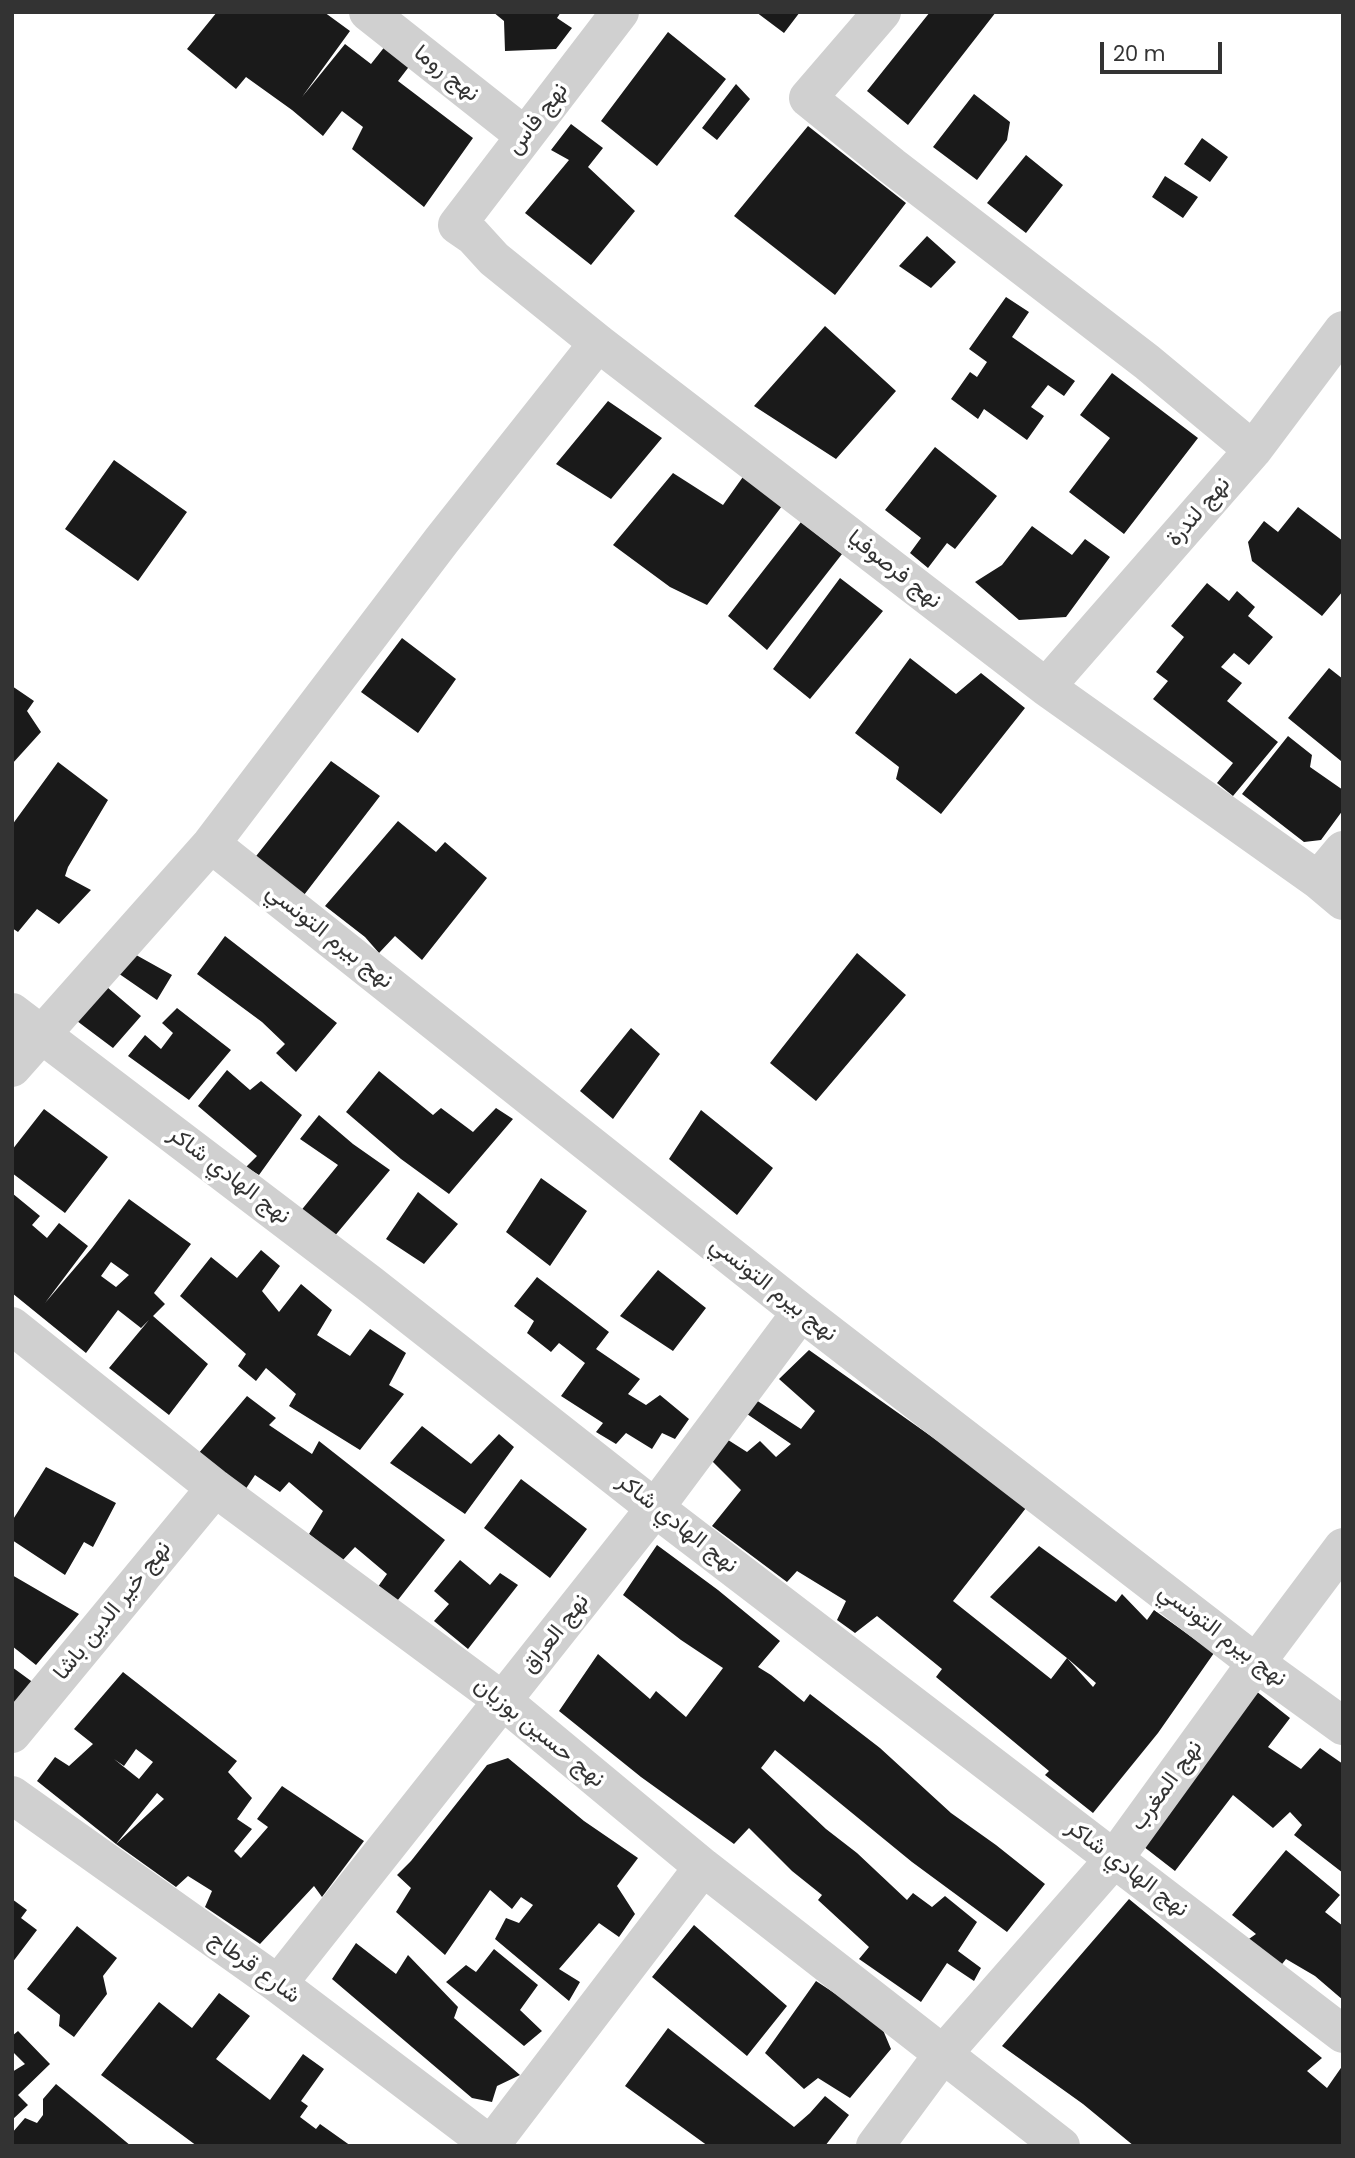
<!DOCTYPE html>
<html>
<head>
<meta charset="utf-8">
<style>
	body { margin:0 }
	#map { position:relative; width:1355px; height:2158px; overflow:hidden; background:#fff; font-family:Poppins,sans-serif }
	canvas { display:block }
	.frame { position:absolute; inset:0; border:14px solid #333; pointer-events:none }
	.scale { position:absolute; left:1100px; top:42px; width:122px; height:32px; box-sizing:border-box; border:4px solid #333; border-top:0; padding-left:9px; font-size:21px; line-height:24px; white-space:nowrap; color:#333; -webkit-text-stroke:5px #fff; paint-order:stroke }
</style>
</head>
<body>
<div id="map">
<canvas width="1355" height="2158"></canvas>
<div class="frame"></div>
<div class="scale">20 m</div>
</div>
<script>
const ctx = document.querySelector('canvas').getContext('2d');
ctx.lineJoin = 'round';
function paint(path, color) {
  ctx.fillStyle = color;
  ctx.fill(path, 'evenodd');
}
function toPath(rows) {
  const path = new Path2D();
  for (const r of rows) {
    path.moveTo(r[0], r[1]);
    for (let i = 2; i < r.length; i += 2) path.lineTo(r[i], r[i + 1]);
  }
  return path;
}
function strokePath(path, color, width, dash) {
  ctx.strokeStyle = color;
  ctx.lineWidth = width;
  ctx.lineCap = dash ? 'butt' : 'round';
  ctx.setLineDash(dash || []);
  ctx.stroke(path);
}
function drawText(font, color, halo, rows, align = 'center') {
  ctx.font = font + ' Poppins,Vazirmatn,sans-serif';
  ctx.lineWidth = 7;
  ctx.setLineDash([]);
  ctx.textBaseline = 'middle';
  ctx.strokeStyle = halo;
  ctx.fillStyle = color;
  for (const [text, x, y, turn = 0] of rows) {
    ctx.save();
    ctx.translate(x, y);
    ctx.rotate((+turn || 0) * Math.PI / 180);
    ctx.textAlign = isNaN(turn) ? turn : align;
    if (halo) ctx.strokeText(text, 0, 0);
    ctx.fillText(text, 0, 0);
    ctx.restore();
  }
}
paint(toPath([
	[217,12,324,12,350,31,302,97,345,44,371,64,386,45,411,64,398,81,473,138,424,207,352,149,363,127,342,111,323,136,292,110,246,77,236,89,187,49],
	[493,12,561,12,557,18,572,28,556,49,505,51,504,21],
	[756,12,800,12,784,33],
	[930,12,996,12,908,125,867,91],
	[668,32,726,79,657,166,601,121],
	[736,84,750,99,717,140,702,128],
	[974,94,1010,122,1007,140,977,180,933,147],
	[571,124,603,148,588,167,635,211,591,265,525,213,569,160,551,150],
	[808,126,906,203,835,295,734,216],
	[1202,138,1228,157,1210,182,1184,164],
	[1026,155,1063,185,1026,233,987,203],
	[1165,176,1198,197,1183,218,1152,197],
	[927,236,956,262,931,288,899,266],
	[1006,297,1029,312,1012,337,1075,381,1064,396,1048,385,1031,407,1044,416,1027,440,984,409,978,419,951,399,970,372,977,377,987,362,969,349],
	[825,326,896,391,836,459,754,406],
	[1112,373,1198,438,1124,534,1069,492,1110,438,1080,415],
	[608,401,662,438,611,499,556,464],
	[935,447,997,496,955,549,947,543,928,568,910,553,921,538,885,510],
	[114,460,187,512,138,581,65,529],
	[673,473,723,505,745,474,782,506,707,605,670,587,613,545],
	[1298,507,1343,541,1343,591,1322,616,1252,561,1248,542,1264,521,1278,532],
	[801,522,842,554,767,650,728,616],
	[1032,526,1072,555,1085,539,1110,557,1066,617,1019,620,975,582,1002,565],
	[840,578,883,611,810,699,773,669],
	[1207,583,1229,601,1237,591,1255,607,1248,616,1273,637,1249,665,1234,653,1221,667,1242,683,1227,701,1278,742,1233,796,1217,783,1233,763,1153,699,1168,681,1156,672,1184,637,1171,626],
	[402,638,456,679,418,733,361,692],
	[910,658,956,694,981,673,1025,708,941,814,896,779,899,767,855,733],
	[1329,668,1343,679,1343,758,1341,761,1288,718],
	[12,686,34,701,27,711,41,732,12,764],
	[1288,736,1312,755,1310,767,1343,790,1343,810,1321,840,1304,842,1242,794],
	[331,761,380,796,304,895,253,860],
	[58,762,108,800,68,867,65,876,91,890,59,924,37,909,18,932,12,928,12,825],
	[398,821,436,852,445,842,487,878,422,960,395,936,379,953,365,937,325,906],
	[225,936,337,1023,296,1072,276,1053,285,1044,262,1022,197,974],
	[129,951,172,975,157,1000,115,971],
	[857,953,906,995,816,1101,770,1063],
	[107,987,141,1016,113,1048,77,1021],
	[177,1008,231,1050,189,1100,128,1056,145,1035,161,1049,173,1033,162,1023],
	[631,1028,660,1054,613,1119,580,1091],
	[227,1070,250,1090,261,1081,302,1115,259,1175,246,1167,257,1156,198,1106],
	[379,1071,433,1115,441,1108,473,1132,496,1108,513,1119,449,1194,401,1159,346,1112],
	[44,1109,108,1157,65,1213,12,1173,12,1150],
	[701,1110,773,1168,737,1215,669,1159],
	[319,1115,353,1144,390,1170,328,1244,295,1218,338,1165,300,1139],
	[541,1178,587,1211,550,1266,506,1232],
	[418,1192,458,1224,424,1264,386,1239],
	[12,1193,40,1216,32,1225,47,1238,59,1223,88,1246,45,1303,92,1248,129,1199,191,1244,154,1293,165,1304,153,1316,208,1364,169,1415,109,1368,149,1320,141,1328,118,1310,86,1353,12,1293],
	[111,1262,129,1275,116,1287,101,1276],
	[261,1250,280,1266,262,1291,279,1312,301,1284,332,1310,317,1335,350,1356,370,1329,406,1353,389,1385,404,1394,360,1450,289,1406,296,1394,266,1368,256,1381,238,1366,246,1354,180,1296,211,1257,237,1278],
	[658,1270,706,1308,673,1351,620,1316],
	[537,1277,609,1332,596,1349,640,1379,628,1394,646,1405,660,1395,689,1419,675,1439,662,1433,652,1449,626,1433,616,1444,596,1432,603,1423,561,1396,585,1363,559,1343,551,1352,527,1333,534,1321,514,1306],
	[809,1350,969,1463,1026,1508,953,1601,1051,1679,1067,1658,1093,1687,1096,1683,1067,1658,990,1597,1039,1546,1116,1602,1122,1594,1147,1620,1154,1610,1214,1653,1158,1733,1093,1813,1045,1775,1049,1771,936,1677,942,1669,877,1616,855,1633,837,1620,846,1601,797,1571,787,1582,712,1526,741,1490,709,1458,725,1438,747,1452,760,1441,776,1457,791,1444,747,1414,756,1400,801,1429,815,1411,779,1379],
	[247,1396,276,1418,269,1425,312,1454,319,1441,445,1540,394,1605,375,1591,387,1574,355,1547,342,1561,309,1534,323,1511,289,1482,280,1492,255,1475,245,1490,198,1454],
	[422,1426,471,1464,499,1434,514,1447,465,1514,390,1463],
	[46,1467,116,1503,93,1547,84,1542,65,1575,12,1540,12,1521],
	[521,1479,587,1529,550,1578,484,1528],
	[657,1545,718,1590,780,1641,758,1667,771,1675,804,1702,810,1694,880,1748,951,1813,996,1845,1045,1884,1007,1932,912,1862,775,1750,761,1768,826,1829,857,1853,907,1900,913,1893,932,1907,945,1896,977,1922,958,1951,981,1968,974,1981,947,1963,921,2002,859,1959,869,1947,818,1900,822,1895,792,1871,749,1828,734,1844,641,1777,559,1711,598,1654,650,1699,656,1691,686,1717,723,1668,681,1640,623,1595],
	[460,1560,490,1585,500,1573,518,1585,468,1649,434,1621,449,1604,434,1591],
	[12,1575,79,1614,36,1665,12,1646],
	[12,1667,42,1689,12,1727],
	[123,1672,237,1761,228,1772,252,1798,237,1819,252,1829,234,1851,241,1858,268,1827,257,1819,282,1786,364,1841,322,1897,314,1886,260,1944,205,1907,212,1891,188,1876,176,1887,116,1844,37,1781,55,1757,69,1766,93,1744,74,1729],
	[136,1749,153,1762,139,1779,114,1759,124,1766],
	[157,1793,164,1799,116,1844],
	[1256,1691,1290,1718,1268,1747,1301,1769,1320,1748,1343,1764,1343,1873,1294,1835,1302,1825,1290,1812,1273,1828,1233,1795,1175,1871,1139,1843],
	[508,1758,584,1821,638,1858,617,1886,635,1914,619,1937,599,1923,559,1969,580,1982,569,2001,495,1939,506,1918,519,1923,533,1905,521,1897,512,1909,490,1890,445,1955,396,1912,411,1888,397,1875,411,1861,487,1765],
	[1286,1850,1340,1895,1325,1912,1343,1926,1343,2000,1315,1976,1286,1959,1279,1968,1246,1941,1256,1934,1232,1915],
	[12,1899,27,1910,21,1918,37,1930,12,1963],
	[1129,1899,1322,2058,1307,2071,1327,2088,1343,2065,1343,2146,1134,2146,1083,2104,1002,2046],
	[694,1925,787,2006,747,2056,652,1977],
	[77,1926,117,1958,103,1976,107,1994,74,2037,59,2026,60,2015,27,1989],
	[356,1943,396,1974,408,1955,458,2007,454,2018,520,2075,497,2086,492,2102,472,2098,332,1979],
	[494,1949,538,1985,520,2010,542,2031,524,2046,446,1982,466,1965,476,1972],
	[816,1981,880,2023,891,2049,850,2098,818,2078,804,2089,765,2053],
	[219,1993,250,2016,216,2059,270,2100,303,2054,324,2069,301,2101,308,2106,300,2117,316,2129,320,2124,351,2146,197,2146,101,2075,159,2002,192,2028],
	[668,2028,794,2127,810,2113,825,2096,849,2115,825,2146,708,2146,625,2086],
	[18,2031,50,2064,18,2095,28,2105,12,2120,12,2072,25,2064,12,2051,12,2036],
	[56,2084,95,2116,131,2146,12,2146,12,2133,25,2118,37,2123,43,2115,43,2099]
]), '#1a1a1a');
strokePath(toPath([
	[368,12,525,136],
	[620,12,457,225,473,236,494,259,598,343,1046,687,1318,880,1343,901],
	[882,12,808,98,892,166,1147,362,1253,450],
	[1046,687,1253,450,1343,330],
	[211,844,801,1312,1256,1663,1343,1726],
	[1318,880,1343,850],
	[12,1012,370,1284,655,1508,1343,2034],
	[12,1068,211,844,442,540,598,343],
	[12,1326,215,1488,503,1701,703,1867,1061,2146],
	[12,1734,215,1488],
	[12,1795,278,1984,492,2146],
	[278,1984,655,1508,801,1312],
	[491,2145,703,1867],
	[875,2146,943,2054,1114,1859,1256,1663,1343,1547]
]), '#d0d0d0', 38);
drawText('23px', '#333', '#fff', [
	["نهج روما",446,74,38],
	["نهج فاس",538,119,-52],
	["نهج لندرة",1199,512,-49],
	["نهج فرصوفيا",894,570,38],
	["نهج بيرم التونسي",329,937,38],
	["نهج الهادي شاكر",229,1176,37],
	["نهج بيرم التونسي",773,1290,38],
	["نهج الهادي شاكر",677,1524,38],
	["نهج خير الدين باشا",113,1611,-51],
	["نهج العراق",556,1634,-52],
	["نهج بيرم التونسي",1222,1636,37],
	["نهج حسين بوزيان",539,1733,39],
	["نهج المغرب",1167,1786,-54],
	["نهج الهادي شاكر",1127,1869,37],
	["شارع قرطاج",254,1968,36]
]);
</script>
</body>
</html>
